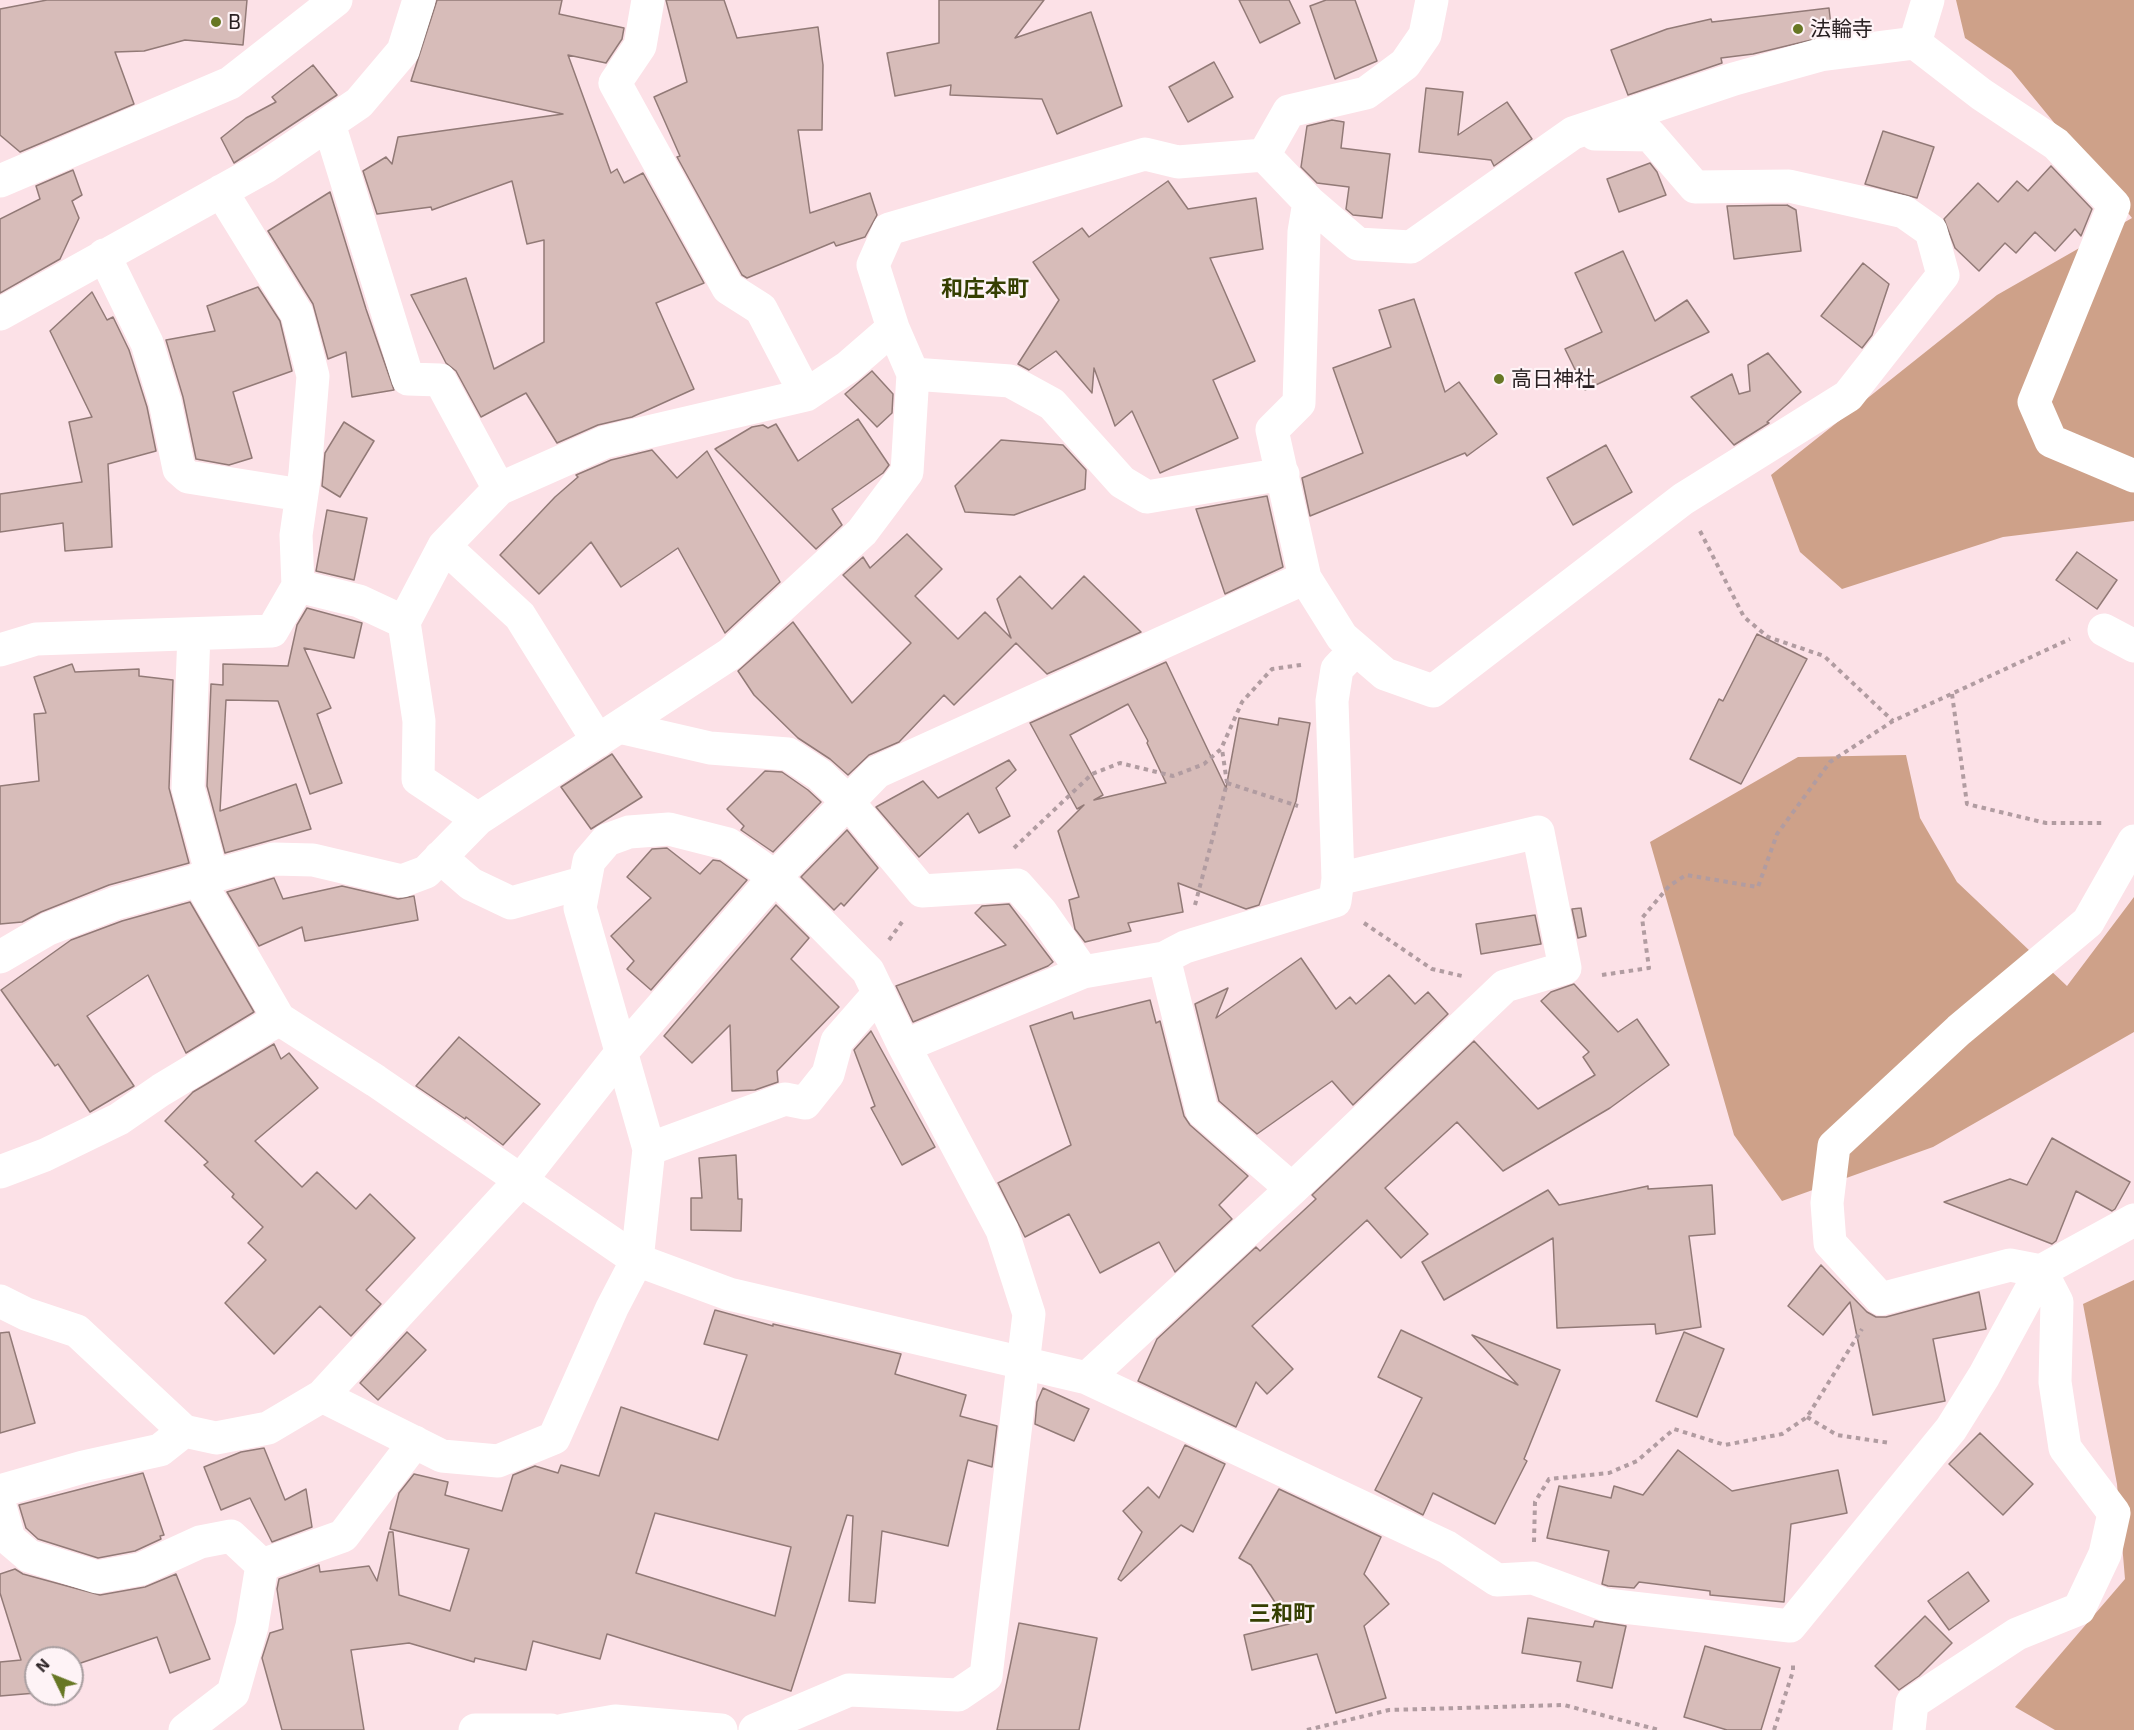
<!DOCTYPE html>
<html>
<head>
<meta charset="utf-8">
<style>
	body { margin:0 }
	#map { position:relative; width:2134px; height:1730px; overflow:hidden; background:#fce1e7; font-family:"Exo 2",sans-serif }
	canvas { display:block }
	.north { position:absolute; left:24px; top:1646px; width:60px; height:60px; box-sizing:border-box; background:#fef3f6; border:2px solid #a99fa1; border-radius:50%; rotate:313deg; font-size:16px; font-weight:700; line-height:24px; text-align:center; color:#292022 }
	.north::after { content:''; display:block; margin:auto; width:21px; height:27px; background:#677724; clip-path:polygon(50% 0,100% 100%,50% 72%,0 100%) }
</style>
</head>
<body>
<div id="map">
<canvas width="2134" height="1730"></canvas>
<div class="north">N</div>
</div>
<script>
const ctx = document.querySelector('canvas').getContext('2d');
ctx.lineJoin = 'round';
function paint(path, color) {
  ctx.fillStyle = color;
  ctx.fill(path, 'evenodd');
}
function toPath(rows) {
  const path = new Path2D();
  for (const r of rows) {
    path.moveTo(r[0], r[1]);
    for (let i = 2; i < r.length; i += 2) path.lineTo(r[i], r[i + 1]);
  }
  return path;
}
function strokePath(path, color, width, dash) {
  ctx.strokeStyle = color;
  ctx.lineWidth = width;
  ctx.lineCap = dash ? 'butt' : 'round';
  ctx.setLineDash(dash || []);
  ctx.stroke(path);
}
function drawText(font, color, halo, rows, align = 'center') {
  ctx.font = font + ' "Exo 2","Noto Sans JP",sans-serif';
  ctx.lineWidth = 4.5;
  ctx.setLineDash([]);
  ctx.textBaseline = 'middle';
  ctx.strokeStyle = halo;
  ctx.fillStyle = color;
  for (const [text, x, y, turn = 0] of rows) {
    ctx.save();
    ctx.translate(x, y);
    ctx.rotate((+turn || 0) * Math.PI / 180);
    ctx.textAlign = isNaN(turn) ? turn : align;
    if (halo) ctx.strokeText(text, 0, 0);
    ctx.fillText(text, 0, 0);
    ctx.restore();
  }
}
paint(toPath([
	[1956,0,2134,0,2134,521,2003,537,1842,589,1800,552,1771,475,1997,295,2132,218,2011,70,1965,38],
	[1906,755,1920,818,1957,882,2067,986,2134,897,2134,1032,1933,1147,1782,1201,1734,1135,1650,842,1798,757],
	[2134,1280,2134,1730,2055,1730,2015,1707,2125,1579,2117,1484,2083,1304]
]), '#cea189');
const building = toPath([
	[47,0,247,0,243,45,185,40,144,51,115,52,134,104,20,152,0,135,0,9,47,0],
	[437,0,562,0,559,14,624,28,622,39,606,63,568,55,611,173,617,169,624,183,643,173,704,283,656,303,694,389,632,417,598,425,557,443,526,393,481,417,456,371,446,363,411,295,466,278,494,369,544,342,544,240,527,244,512,181,432,210,431,207,377,214,363,171,386,157,392,164,398,137,563,114,411,81,437,0],
	[666,0,724,0,737,38,818,27,823,65,822,130,798,130,810,213,870,193,877,215,865,237,836,246,834,242,747,278,742,275,677,157,680,156,654,97,687,82,666,0],
	[939,0,1044,0,1015,38,1091,12,1122,106,1057,134,1042,99,950,95,951,85,895,96,887,53,939,43,939,0],
	[1239,0,1289,0,1300,23,1260,43,1239,0],
	[1326,0,1355,0,1377,61,1335,79,1310,6,1326,0],
	[1829,8,1832,35,1753,54,1721,58,1722,63,1628,95,1611,50,1667,29,1711,19,1712,22,1829,8],
	[1214,62,1233,97,1188,122,1169,87,1214,62],
	[313,65,337,95,234,163,221,138,246,118,276,102,272,97,313,65],
	[1426,88,1463,92,1458,135,1507,102,1532,139,1494,166,1491,160,1419,152,1426,88],
	[1332,120,1344,122,1341,148,1390,154,1382,218,1353,215,1346,209,1349,187,1317,183,1301,167,1307,126,1332,120],
	[1883,131,1934,147,1917,198,1865,184,1883,131],
	[1650,163,1657,172,1666,195,1619,212,1607,179,1650,163],
	[2051,166,2092,209,2081,236,2075,229,2055,251,2035,232,2016,253,2005,243,1979,271,1955,248,1944,219,1978,183,1998,202,2017,181,2028,191,2051,166],
	[73,170,82,195,72,201,79,218,60,259,0,293,0,219,40,199,36,186,73,170],
	[1168,181,1188,209,1256,198,1263,249,1210,258,1255,361,1213,380,1238,438,1160,473,1132,411,1115,426,1094,368,1092,393,1056,351,1029,370,1018,364,1059,300,1033,262,1082,228,1089,237,1168,181],
	[330,192,366,309,394,390,352,397,346,352,328,359,313,304,268,231,330,192],
	[1787,205,1796,210,1801,251,1734,259,1727,206,1787,205],
	[1623,251,1655,321,1687,300,1709,332,1585,390,1565,349,1602,332,1575,273,1623,251],
	[1863,263,1889,284,1872,335,1862,348,1821,316,1863,263],
	[258,287,280,321,292,371,233,392,252,458,229,465,196,459,183,397,166,340,215,331,207,306,258,287],
	[92,292,107,320,113,317,129,350,147,407,156,451,108,464,112,547,65,551,63,523,0,532,0,494,82,482,69,422,92,417,50,331,92,292],
	[1414,299,1445,392,1459,382,1497,434,1467,456,1465,453,1310,516,1302,478,1363,453,1333,368,1391,347,1379,310,1414,299],
	[1768,353,1801,392,1767,422,1769,423,1734,445,1691,397,1732,374,1739,394,1750,391,1748,365,1768,353],
	[872,371,893,394,892,413,877,427,845,394,872,371],
	[858,419,889,465,883,473,832,509,842,525,816,549,715,449,752,427,763,425,768,428,776,424,798,461,858,419],
	[344,422,374,441,340,497,322,486,325,453,344,422],
	[1001,440,1063,445,1086,470,1085,489,1014,515,965,512,955,486,1001,440],
	[1606,445,1632,492,1573,525,1547,478,1606,445],
	[652,450,677,478,707,451,780,582,725,633,678,548,621,587,591,542,539,594,500,555,555,497,578,477,576,475,611,460,652,450],
	[1267,496,1283,567,1225,594,1196,509,1267,496],
	[327,510,367,518,354,580,316,571,327,510],
	[907,534,942,569,915,596,958,639,985,612,1011,638,997,599,1020,576,1052,609,1084,576,1141,632,1047,674,1016,643,954,705,944,695,899,742,869,755,848,775,830,759,798,738,754,695,738,671,793,622,852,703,911,643,843,575,863,557,870,568,907,534],
	[2077,552,2117,580,2097,609,2056,580,2077,552],
	[307,608,362,623,354,658,304,648,331,708,317,714,342,783,310,794,278,701,226,700,220,811,296,784,311,829,225,853,207,786,211,684,223,685,223,664,288,666,297,625,307,608],
	[1757,634,1807,659,1741,784,1690,759,1719,699,1723,701,1757,634],
	[1166,662,1226,788,1239,718,1278,725,1279,718,1310,723,1296,801,1259,905,1246,909,1178,883,1183,912,1128,923,1131,931,1085,942,1075,929,1069,900,1079,897,1058,831,1084,805,1077,809,1030,723,1166,662],
	[1128,704,1148,741,1147,743,1166,783,1094,800,1103,795,1070,735,1128,704],
	[72,664,75,672,139,669,139,676,173,680,169,788,189,863,109,885,41,912,22,922,0,924,0,786,39,781,34,714,46,713,34,677,72,664],
	[612,754,642,797,591,829,561,787,612,754],
	[1009,760,1016,770,996,788,1010,816,979,833,968,813,919,857,876,807,923,781,938,798,1009,760],
	[765,771,782,772,808,790,821,802,773,852,741,830,744,826,727,809,765,771],
	[847,830,878,868,844,906,841,903,834,910,801,877,847,830],
	[667,848,700,874,713,860,720,861,747,880,651,990,627,969,634,961,611,936,651,898,627,877,652,849,667,848],
	[274,878,283,899,342,886,398,899,414,896,418,920,305,941,302,927,259,946,227,892,274,878],
	[190,902,254,1012,186,1053,148,975,87,1016,134,1086,90,1112,58,1064,55,1066,1,990,71,940,122,921,190,902],
	[1009,904,1053,962,1048,966,913,1022,896,986,1006,945,975,913,982,906,1009,904],
	[776,905,809,938,791,959,839,1007,777,1071,778,1082,755,1090,732,1091,730,1025,692,1063,664,1036,776,905],
	[1581,908,1586,936,1578,938,1572,909,1581,908],
	[1535,915,1541,944,1481,954,1476,924,1535,915],
	[1301,958,1336,1009,1350,997,1356,1004,1389,975,1415,1004,1428,992,1448,1014,1353,1105,1332,1081,1257,1134,1219,1101,1195,1004,1228,988,1216,1018,1301,958],
	[1574,984,1618,1032,1637,1019,1669,1065,1610,1108,1503,1171,1457,1122,1385,1188,1428,1234,1401,1258,1367,1220,1252,1326,1293,1369,1267,1394,1256,1382,1236,1427,1138,1381,1157,1339,1256,1247,1260,1251,1316,1199,1312,1195,1474,1041,1538,1109,1595,1075,1583,1057,1589,1052,1541,1001,1551,992,1574,984],
	[1150,1000,1156,1023,1160,1021,1184,1116,1190,1125,1248,1176,1219,1205,1232,1219,1175,1272,1159,1242,1100,1273,1069,1214,1025,1237,998,1183,1071,1145,1030,1026,1072,1012,1074,1019,1150,1000],
	[871,1031,935,1147,902,1165,871,1108,875,1106,854,1050,871,1031],
	[459,1037,540,1104,503,1145,466,1117,465,1119,416,1086,459,1037],
	[274,1044,281,1059,289,1053,318,1088,255,1141,302,1187,317,1172,356,1209,370,1194,415,1238,366,1290,381,1304,351,1336,320,1306,274,1354,225,1303,266,1260,248,1243,263,1227,232,1197,234,1194,204,1165,208,1162,165,1121,193,1092,274,1044],
	[2052,1138,2130,1182,2115,1209,2112,1211,2076,1191,2056,1241,2052,1244,1944,1202,2010,1179,2027,1185,2052,1138],
	[736,1155,738,1199,742,1199,741,1231,691,1230,691,1198,702,1198,699,1158,736,1155],
	[1712,1185,1715,1234,1689,1236,1701,1327,1656,1334,1655,1324,1557,1328,1553,1238,1444,1300,1422,1262,1548,1190,1559,1205,1648,1186,1648,1189,1712,1185],
	[1821,1265,1867,1312,1876,1317,1886,1317,1979,1292,1986,1329,1933,1339,1945,1401,1873,1415,1850,1302,1823,1335,1788,1306,1821,1265],
	[715,1310,773,1326,773,1324,901,1354,895,1374,966,1395,960,1416,997,1426,992,1467,968,1460,948,1546,882,1531,875,1603,849,1601,853,1516,847,1515,791,1691,607,1634,600,1659,533,1641,526,1670,475,1658,474,1662,409,1643,351,1650,364,1730,282,1730,262,1658,270,1633,283,1629,277,1589,279,1579,319,1565,320,1572,369,1566,377,1581,389,1532,393,1532,399,1595,450,1611,469,1549,390,1529,399,1493,414,1474,448,1482,445,1495,502,1511,513,1475,535,1466,558,1473,561,1465,599,1476,621,1407,718,1440,747,1355,704,1344,715,1310],
	[655,1513,791,1547,775,1616,636,1573,655,1513],
	[1401,1330,1518,1385,1472,1335,1560,1370,1524,1459,1527,1461,1495,1524,1433,1493,1423,1515,1375,1490,1422,1398,1378,1377,1401,1330],
	[9,1332,35,1423,0,1433,0,1333,9,1332],
	[407,1332,426,1350,378,1400,360,1383,407,1332],
	[1684,1332,1724,1349,1697,1417,1656,1401,1684,1332],
	[1043,1388,1089,1409,1074,1441,1035,1424,1037,1402,1043,1388],
	[1980,1433,2033,1484,2003,1515,1949,1464,1980,1433],
	[1185,1445,1225,1464,1193,1532,1181,1525,1121,1581,1118,1579,1142,1532,1123,1511,1148,1487,1159,1498,1185,1445],
	[264,1448,285,1500,306,1489,312,1527,272,1542,250,1498,221,1510,204,1467,241,1452,264,1448],
	[1678,1450,1732,1491,1838,1470,1847,1513,1791,1524,1784,1602,1710,1595,1710,1591,1639,1582,1634,1588,1608,1586,1602,1584,1609,1551,1547,1538,1559,1486,1611,1498,1614,1486,1643,1495,1678,1450],
	[143,1473,164,1535,160,1536,161,1539,135,1551,98,1558,38,1539,26,1528,19,1505,143,1473],
	[1279,1489,1381,1537,1364,1574,1389,1604,1364,1626,1386,1698,1336,1713,1317,1654,1252,1670,1244,1635,1289,1624,1251,1565,1239,1558,1279,1489],
	[15,1569,23,1574,100,1595,145,1587,176,1574,210,1659,170,1673,157,1637,72,1666,72,1658,36,1658,36,1693,0,1696,0,1662,21,1660,0,1593,0,1574,15,1569],
	[1968,1572,1989,1601,1949,1630,1928,1601,1968,1572],
	[1925,1616,1952,1643,1919,1676,1899,1690,1875,1666,1925,1616],
	[1528,1618,1593,1627,1595,1621,1626,1626,1612,1688,1577,1681,1581,1662,1522,1653,1528,1618],
	[1019,1623,1097,1638,1079,1730,997,1730,1019,1623],
	[1705,1646,1780,1668,1761,1730,1727,1730,1684,1717,1705,1646]
]);
paint(building, '#d7bcb9');
strokePath(building, '#927a77', 1.5);
strokePath(toPath([
	[1700,531,1744,617,1768,637,1824,656,1893,721],
	[1952,694,1967,804,2046,823,2102,823],
	[1227,783,1298,806],
	[1014,848,1092,774,1120,763,1173,776,1204,764,1221,749,1242,702,1272,669,1301,665],
	[1195,905,1227,783,1222,749],
	[1364,923,1432,969,1462,976],
	[889,940,902,922],
	[1602,975,1649,968,1642,918,1669,886,1686,875,1758,887,1777,834,1830,762,1893,721,2070,639],
	[1807,1417,1837,1435,1890,1443],
	[1534,1542,1535,1502,1549,1479,1609,1473,1637,1461,1674,1429,1725,1445,1782,1434,1807,1417,1862,1329],
	[1307,1730,1389,1710,1564,1705,1659,1730],
	[1774,1730,1793,1671,1793,1662]
]), '#b19ca1', 4, [4.5, 4.5]);
strokePath(toPath([
	[648,0,640,46,615,83,728,288,761,309,806,395],
	[1915,43,1928,0],
	[329,124,408,379,440,380,499,489],
	[1264,155,1289,111,1366,93,1405,64,1425,35,1432,0],
	[0,181,230,83,336,0],
	[221,191,297,314,313,376,305,473,296,535,298,586],
	[104,255,147,343,165,402,179,469,188,477,301,495],
	[0,314,265,167,359,103,403,51,419,0],
	[913,374,1010,381,1052,404,1122,482,1147,497,1283,474],
	[444,546,520,616,598,741],
	[1305,578,1342,637,1385,674,1433,691,1683,499,1848,396,1943,275,1931,231,1904,212,1789,186,1695,187,1650,135,1595,134],
	[404,622,419,721,418,779,478,819],
	[2104,630,2134,646],
	[194,634,188,788,212,875],
	[0,650,36,639,272,631,298,586,359,601,404,622,444,546,499,489,605,442,806,395,848,367,893,328],
	[619,727,710,748,788,754,820,775,848,802,922,891,1017,885,1041,912,1083,972],
	[440,857,471,884,511,903,585,882],
	[198,879,279,1019,376,1081,637,1260,729,1294,1087,1378,1447,1547,1497,1580,1533,1578,1606,1605,1790,1626,1951,1429,1984,1376,2041,1271,2134,1220],
	[0,957,48,929,116,903,274,859,313,860,402,881,426,872,478,819,730,654,862,532,907,472,913,374,893,328,873,265,889,229,1145,154,1178,162,1264,155,1309,202,1358,244,1411,247,1573,133,1734,79,1820,55,1915,43,1981,94,2056,144,2114,205,2034,402,2051,441,2134,476],
	[1164,958,1202,1111,1292,1189],
	[904,1046,1083,972,1164,958,1185,947,1335,901,1338,879,1332,701,1337,669,1356,649],
	[649,1149,785,1099,805,1103,828,1074,837,1041,879,993],
	[0,1172,45,1155,119,1119,161,1090,279,1019],
	[2041,1271,2010,1265,1881,1299,1830,1243,1827,1203,1834,1146,1959,1030,2088,922,2134,841],
	[0,1301,26,1314,77,1331,184,1431,216,1438,268,1428,322,1396,442,1456,498,1461,554,1438,612,1308,637,1260,649,1149,580,908,589,861,607,840,629,832,669,829,728,844,775,877,868,971,904,1046,1002,1230,1029,1314,986,1676,958,1695,849,1690,755,1730],
	[1087,1378,1292,1189,1505,986,1565,968,1538,832,1338,879],
	[322,1396,521,1180,621,1053,775,877,877,772,1305,578,1272,430,1299,403,1304,232,1309,202],
	[0,1491,83,1467,160,1450,184,1431],
	[0,1506,9,1539,29,1556,97,1577,141,1569,200,1542,231,1536,262,1565,252,1626,233,1693,185,1730],
	[262,1565,343,1536,415,1442],
	[475,1730,551,1730],
	[564,1730,615,1721,721,1730],
	[1909,1730,1912,1703,2017,1634,2079,1609,2105,1554,2114,1513,2065,1448,2055,1382,2057,1302,2041,1271]
]), '#fff', 33);
for (const [x, y, r, color] of [
	[216,22,6,"#677724"],
	[1798,29,6,"#677724"],
	[1499,379,6,"#677724"]
]) {
  const dot = new Path2D();
  dot.arc(x, y, r, 0, 2 * Math.PI);
  ctx.fillStyle = color;
  ctx.fill(dot);
  strokePath(dot, '#fef3f6', 2);
}
drawText('21px', '#292022', '#fef3f6', [
	["B",228,22],
	["法輪寺",1810,29],
	["高日神社",1511,379]
], 'left');
drawText('bold 22px', '#353f02', '#fef3f6', [
	["和庄本町",985,289],
	["三和町",1282,1614]
]);
</script>
</body>
</html>
